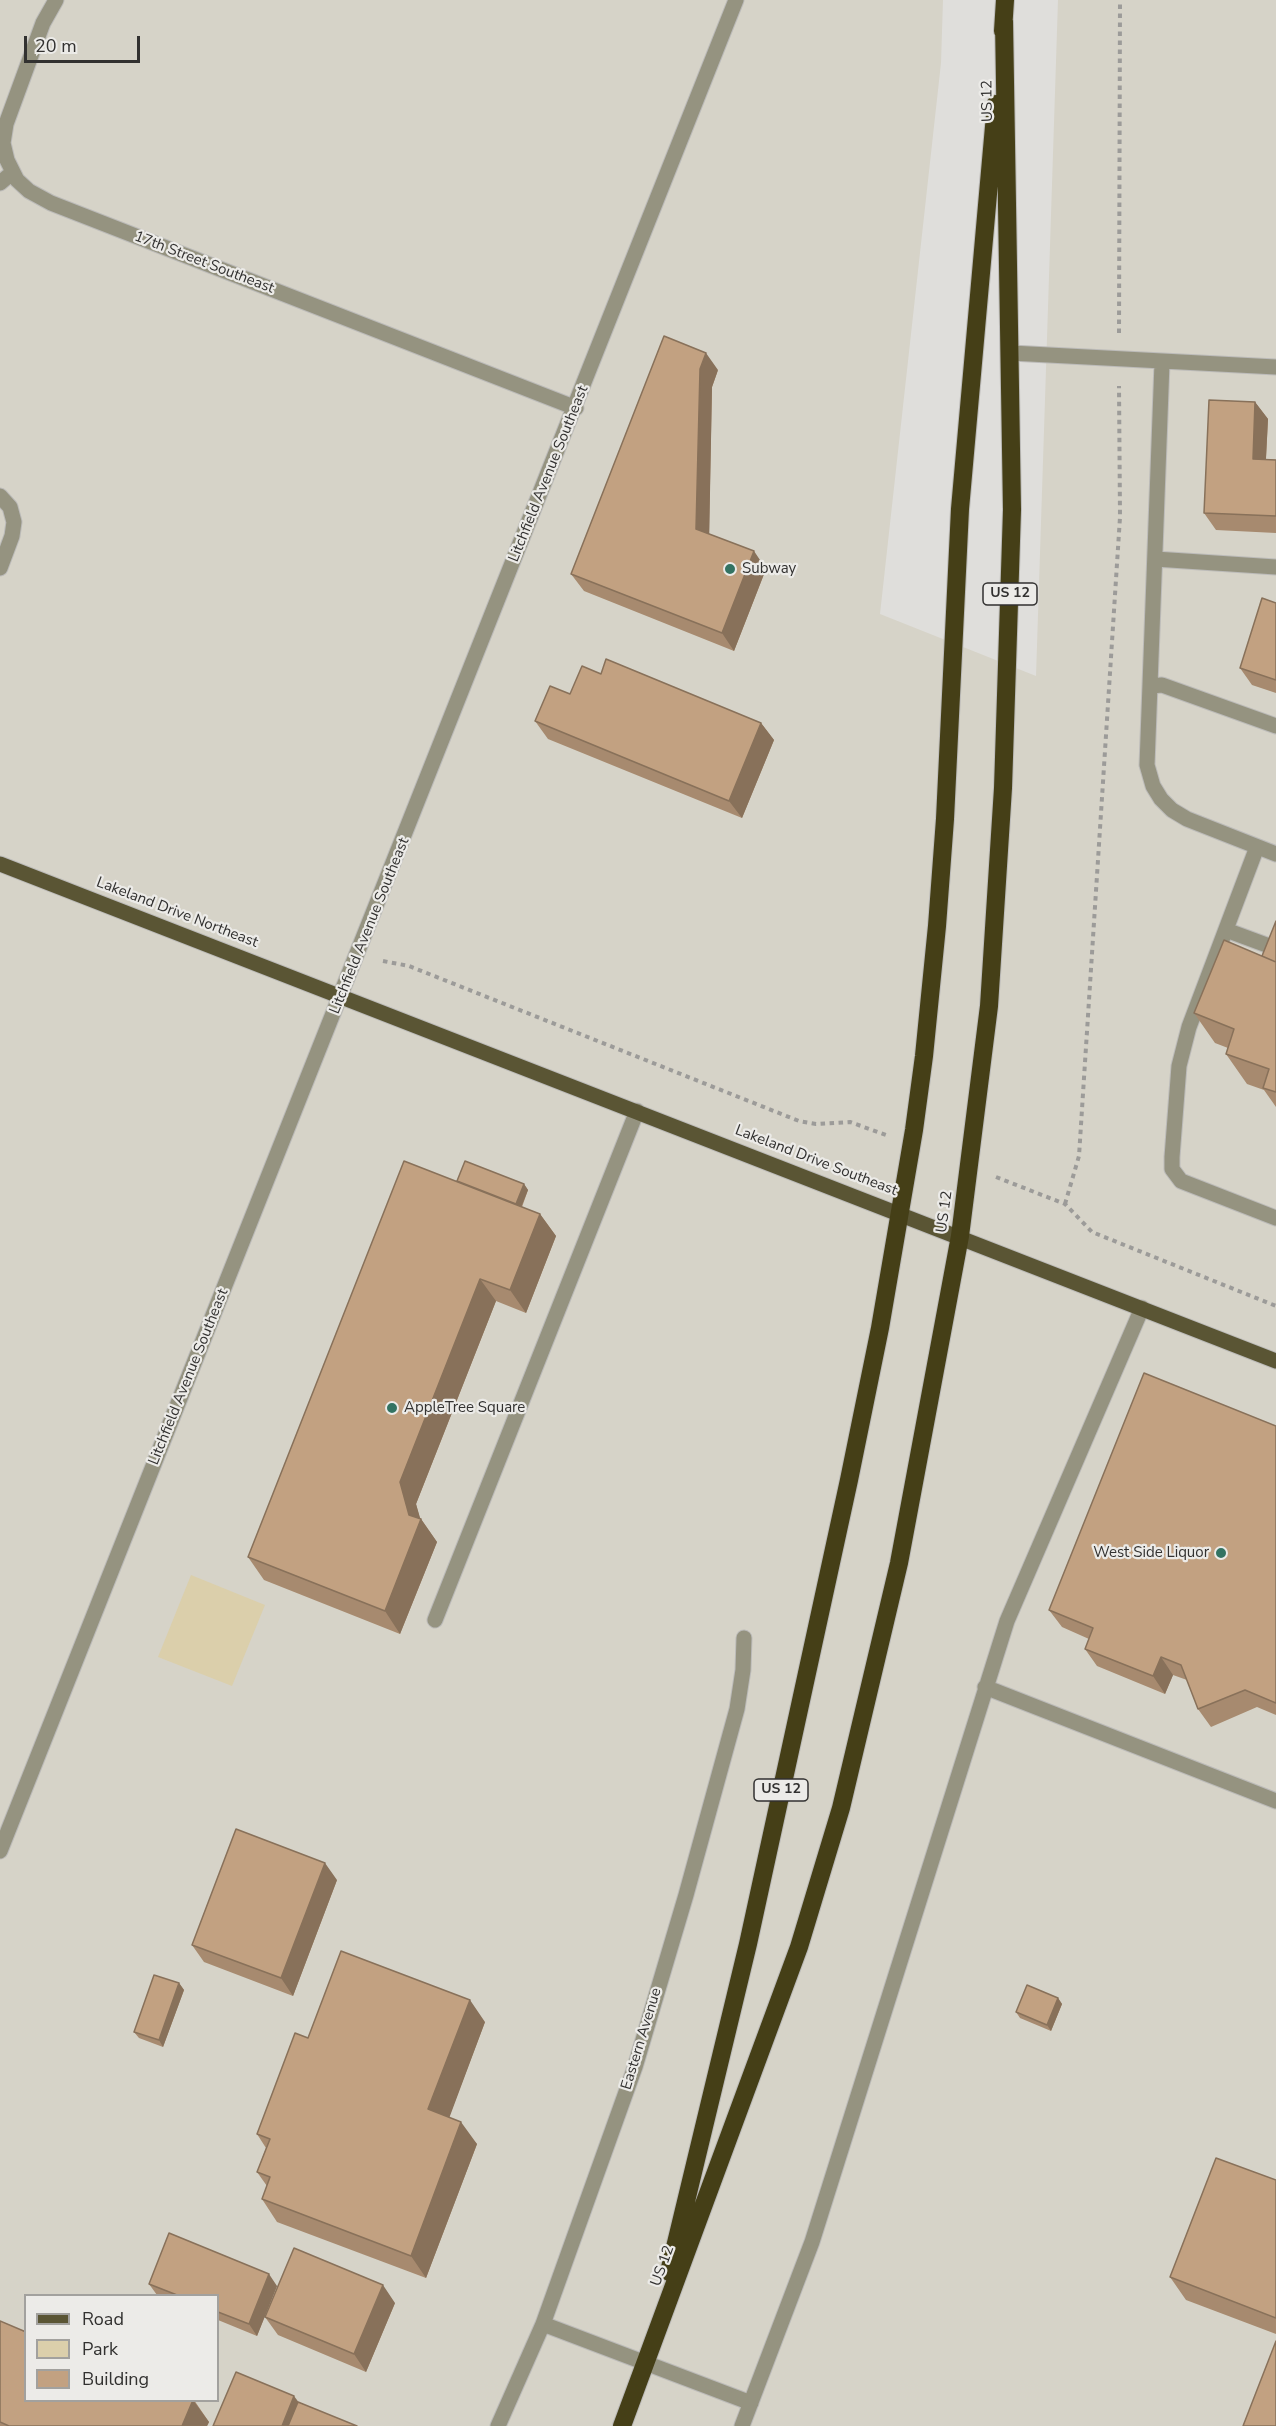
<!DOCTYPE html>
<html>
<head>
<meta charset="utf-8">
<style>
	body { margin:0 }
	#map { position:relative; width:1276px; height:2426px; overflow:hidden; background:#dfdedb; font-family:"Nunito Sans",sans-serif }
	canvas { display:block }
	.legend { position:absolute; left:24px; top:2294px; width:195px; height:108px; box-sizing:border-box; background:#ecebe8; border:2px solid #a2a19e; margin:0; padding:8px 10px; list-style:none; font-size:18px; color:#323130 }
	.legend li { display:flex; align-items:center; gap:12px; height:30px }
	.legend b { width:30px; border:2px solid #a2a19e }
	.scale { position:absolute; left:24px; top:36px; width:116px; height:27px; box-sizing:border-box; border:3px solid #323130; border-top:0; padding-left:8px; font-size:18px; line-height:21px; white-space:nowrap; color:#323130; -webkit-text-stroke:4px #ecebe8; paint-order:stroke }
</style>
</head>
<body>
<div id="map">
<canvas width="1276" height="2426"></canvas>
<ul class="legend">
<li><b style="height:8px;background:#5a5534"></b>Road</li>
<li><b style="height:16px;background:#dbcfab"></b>Park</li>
<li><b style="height:16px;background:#c2a181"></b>Building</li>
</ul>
<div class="scale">20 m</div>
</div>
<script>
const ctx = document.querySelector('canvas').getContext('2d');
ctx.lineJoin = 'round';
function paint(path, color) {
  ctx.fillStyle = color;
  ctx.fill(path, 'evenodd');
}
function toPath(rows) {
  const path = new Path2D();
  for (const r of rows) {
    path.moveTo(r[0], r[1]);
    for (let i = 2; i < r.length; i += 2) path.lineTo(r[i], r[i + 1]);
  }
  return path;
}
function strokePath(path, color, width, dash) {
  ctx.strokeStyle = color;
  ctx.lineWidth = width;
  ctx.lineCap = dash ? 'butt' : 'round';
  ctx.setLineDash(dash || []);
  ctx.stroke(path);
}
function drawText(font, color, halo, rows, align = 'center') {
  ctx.font = font + ' "Nunito Sans",sans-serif';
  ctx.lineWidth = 4.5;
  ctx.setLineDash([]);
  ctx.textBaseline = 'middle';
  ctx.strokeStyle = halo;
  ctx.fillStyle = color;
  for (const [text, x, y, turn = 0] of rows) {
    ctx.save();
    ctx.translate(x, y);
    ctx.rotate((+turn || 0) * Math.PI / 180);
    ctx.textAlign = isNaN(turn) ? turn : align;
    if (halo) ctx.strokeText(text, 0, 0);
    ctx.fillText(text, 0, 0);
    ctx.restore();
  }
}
paint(toPath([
	[0,0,943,0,941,63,880,614,1036,676,1058,0,1276,0,1276,2426,0,2426],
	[26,2296,218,2296,218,2400,26,2400]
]), '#d6d3c8');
paint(toPath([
	[191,1575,265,1605,232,1686,158,1657]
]), '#dbcfab');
const minor = toPath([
	[56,0,43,23,6,124,3,143,7,160,17,180,29,191,51,203,576,408],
	[0,183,13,172],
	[1011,353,1276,367],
	[1162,363,1147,765,1153,786,1161,799,1172,810,1187,819,1276,854],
	[0,496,10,507,14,522,12,536,0,568],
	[1155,559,1276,567],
	[1151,686,1162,685,1276,726],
	[1257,847,1189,1027,1179,1066,1172,1157,1172,1169,1181,1181,1276,1218],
	[1226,930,1272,947],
	[435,1620,637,1111],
	[985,1687,1276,1801],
	[0,1851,736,0],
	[543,2324,751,2403],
	[498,2426,543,2324,635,2067,686,1895,737,1709,743,1670,744,1638],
	[742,2426,812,2242,1007,1621,1142,1308]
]);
const major = toPath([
	[0,864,1276,1361]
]);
const highway = toPath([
	[1003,31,1005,0],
	[669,2272,748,1944,849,1480,880,1328,914,1130,924,1056,937,926,945,819,960,509,996,104],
	[622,2426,799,1947,841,1808,899,1563,960,1236,989,1006,1003,788,1012,510,1004,21]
]);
strokePath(minor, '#bcbbb9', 17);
strokePath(major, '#bcbbb9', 17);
strokePath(highway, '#bcbbb9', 20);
strokePath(toPath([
	[1119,333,1120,0],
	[383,961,409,966,799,1121,816,1124,850,1122,886,1135],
	[996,1177,1065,1204,1092,1232,1276,1306],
	[1065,1204,1079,1156,1120,517,1119,386]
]), '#9c9b99', 4, [4.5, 4.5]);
strokePath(minor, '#959380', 15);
strokePath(major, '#5a5534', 15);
strokePath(highway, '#453f17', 18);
paint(toPath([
	[718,370,712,387,709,534,766,569,734,651,584,591,571,574],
	[1255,402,1268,419,1266,459,1276,460,1276,533,1216,530,1204,513],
	[1276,603,1276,693,1252,685,1240,668],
	[601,674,761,723,774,740,742,818,548,739,535,721,570,694],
	[1276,921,1276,1107,1264,1090,1247,1084,1226,1054,1228,1048,1215,1043,1194,1013,1262,956],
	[457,1181,524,1184,528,1190,522,1207,540,1214,556,1236,526,1313,496,1301,416,1504,420,1519,421,1519,437,1542,400,1634,264,1580,248,1557],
	[1276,1426,1276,1715,1257,1707,1211,1727,1198,1709,1187,1680,1173,1675,1165,1694,1097,1666,1085,1649,1089,1639,1062,1627,1049,1610],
	[337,1880,293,1996,204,1962,192,1945],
	[179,1983,184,1990,163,2047,139,2038,134,2032],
	[1058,1998,1062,2004,1051,2031,1020,2018,1016,2012],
	[485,2022,449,2117,477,2144,426,2278,277,2222,262,2199,267,2186,257,2172,266,2148,257,2134,308,2038],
	[1276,2180,1276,2334,1186,2300,1170,2277],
	[149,2284,277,2286,257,2336,218,2320,218,2295,157,2295],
	[395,2303,366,2372,278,2335,265,2317],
	[0,2321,26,2400,194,2400,209,2422,207,2426,0,2426]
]), '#a78a6f');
paint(toPath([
	[706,353,718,370,712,387,709,546,696,529,700,369],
	[1255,402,1268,419,1265,476,1253,459],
	[754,551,766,569,734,651,722,633],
	[761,723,774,740,742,818,729,801],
	[524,1184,528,1190,516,1220,512,1214],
	[540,1214,556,1236,526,1313,510,1290],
	[480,1279,496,1301,416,1504,421,1521,421,1519,437,1542,400,1634,385,1611,409,1515,400,1482],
	[1161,1657,1173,1675,1165,1694,1153,1676],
	[325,1863,337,1880,293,1996,281,1978],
	[179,1983,184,1990,163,2047,159,2040],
	[1058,1998,1062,2004,1051,2031,1047,2025],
	[470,2000,485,2022,444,2132,428,2109],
	[461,2122,477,2144,426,2278,411,2256],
	[269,2274,277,2286,257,2336,249,2324],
	[383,2285,395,2303,366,2372,354,2354],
	[294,2396,303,2408,295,2426,282,2426],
	[193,2400,209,2422,207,2426,182,2426]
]), '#88715a');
const building = toPath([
	[664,336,706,353,700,369,696,529,754,551,722,633,571,574,664,336],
	[1209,400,1255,402,1253,459,1276,460,1276,516,1204,513,1209,400],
	[1262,598,1276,603,1276,680,1240,668,1262,598],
	[606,659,761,723,729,801,535,721,550,686,570,694,582,666,601,674,606,659],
	[1276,921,1276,962,1262,956,1276,921],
	[1224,940,1276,962,1276,1092,1263,1088,1269,1069,1226,1054,1234,1029,1194,1013,1224,940],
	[404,1161,540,1214,510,1290,480,1279,400,1482,409,1515,421,1519,385,1611,248,1557,404,1161],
	[465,1161,524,1184,516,1204,457,1181,465,1161],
	[1144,1373,1276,1426,1276,1703,1245,1690,1198,1709,1181,1665,1161,1657,1153,1676,1085,1649,1093,1628,1049,1610,1144,1373],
	[236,1829,325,1863,281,1978,192,1945,236,1829],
	[341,1951,470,2000,428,2109,461,2122,411,2256,262,2199,270,2177,257,2172,270,2139,257,2134,295,2033,308,2038,341,1951],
	[154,1975,179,1983,159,2040,134,2032,154,1975],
	[1027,1985,1058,1998,1047,2025,1016,2012,1027,1985],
	[1216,2158,1276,2180,1276,2318,1170,2277,1216,2158],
	[169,2233,269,2274,249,2324,218,2312,218,2295,177,2295,149,2284,169,2233],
	[294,2248,383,2285,354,2354,265,2317,294,2248],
	[0,2321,26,2332,26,2400,193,2400,182,2426,9,2426,0,2422,0,2321],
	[1276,2341,1276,2426,1243,2426,1276,2341],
	[236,2372,294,2396,282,2426,213,2426,236,2372],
	[298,2402,357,2426,288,2426,298,2402]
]);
paint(building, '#c2a181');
strokePath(building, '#88715a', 1.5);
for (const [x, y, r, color] of [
	[730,569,6,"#337362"],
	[392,1408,6,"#337362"],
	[1221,1553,6,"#337362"]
]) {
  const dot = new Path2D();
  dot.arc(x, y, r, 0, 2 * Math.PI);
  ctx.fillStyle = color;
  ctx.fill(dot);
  strokePath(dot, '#ecebe8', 2);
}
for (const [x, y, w] of [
	[1010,594,54],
	[781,1790,54]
]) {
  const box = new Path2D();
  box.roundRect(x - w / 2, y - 11, w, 22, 4.5);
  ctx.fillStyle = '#ecebe8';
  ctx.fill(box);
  strokePath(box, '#323130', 1.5);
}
drawText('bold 14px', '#323130', null, [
	["US 12",1010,594],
	["US 12",781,1790]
]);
drawText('15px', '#323130', '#ecebe8', [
	["US 12",988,101,-91],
	["17th Street Southeast",204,263,21],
	["Litchfield Avenue Southeast",549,474,-68],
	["Lakeland Drive Northeast",177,913,21],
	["Litchfield Avenue Southeast",370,926,-68],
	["Lakeland Drive Southeast",816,1161,21],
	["US 12",945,1212,-82],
	["Litchfield Avenue Southeast",189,1377,-68],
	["Eastern Avenue",642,2039,-73],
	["US 12",663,2266,-70]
]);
drawText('15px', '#323130', '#ecebe8', [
	["Subway",742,569],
	["AppleTree Square",404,1408],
	["West Side Liquor",1209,1553,"right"]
], 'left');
</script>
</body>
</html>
